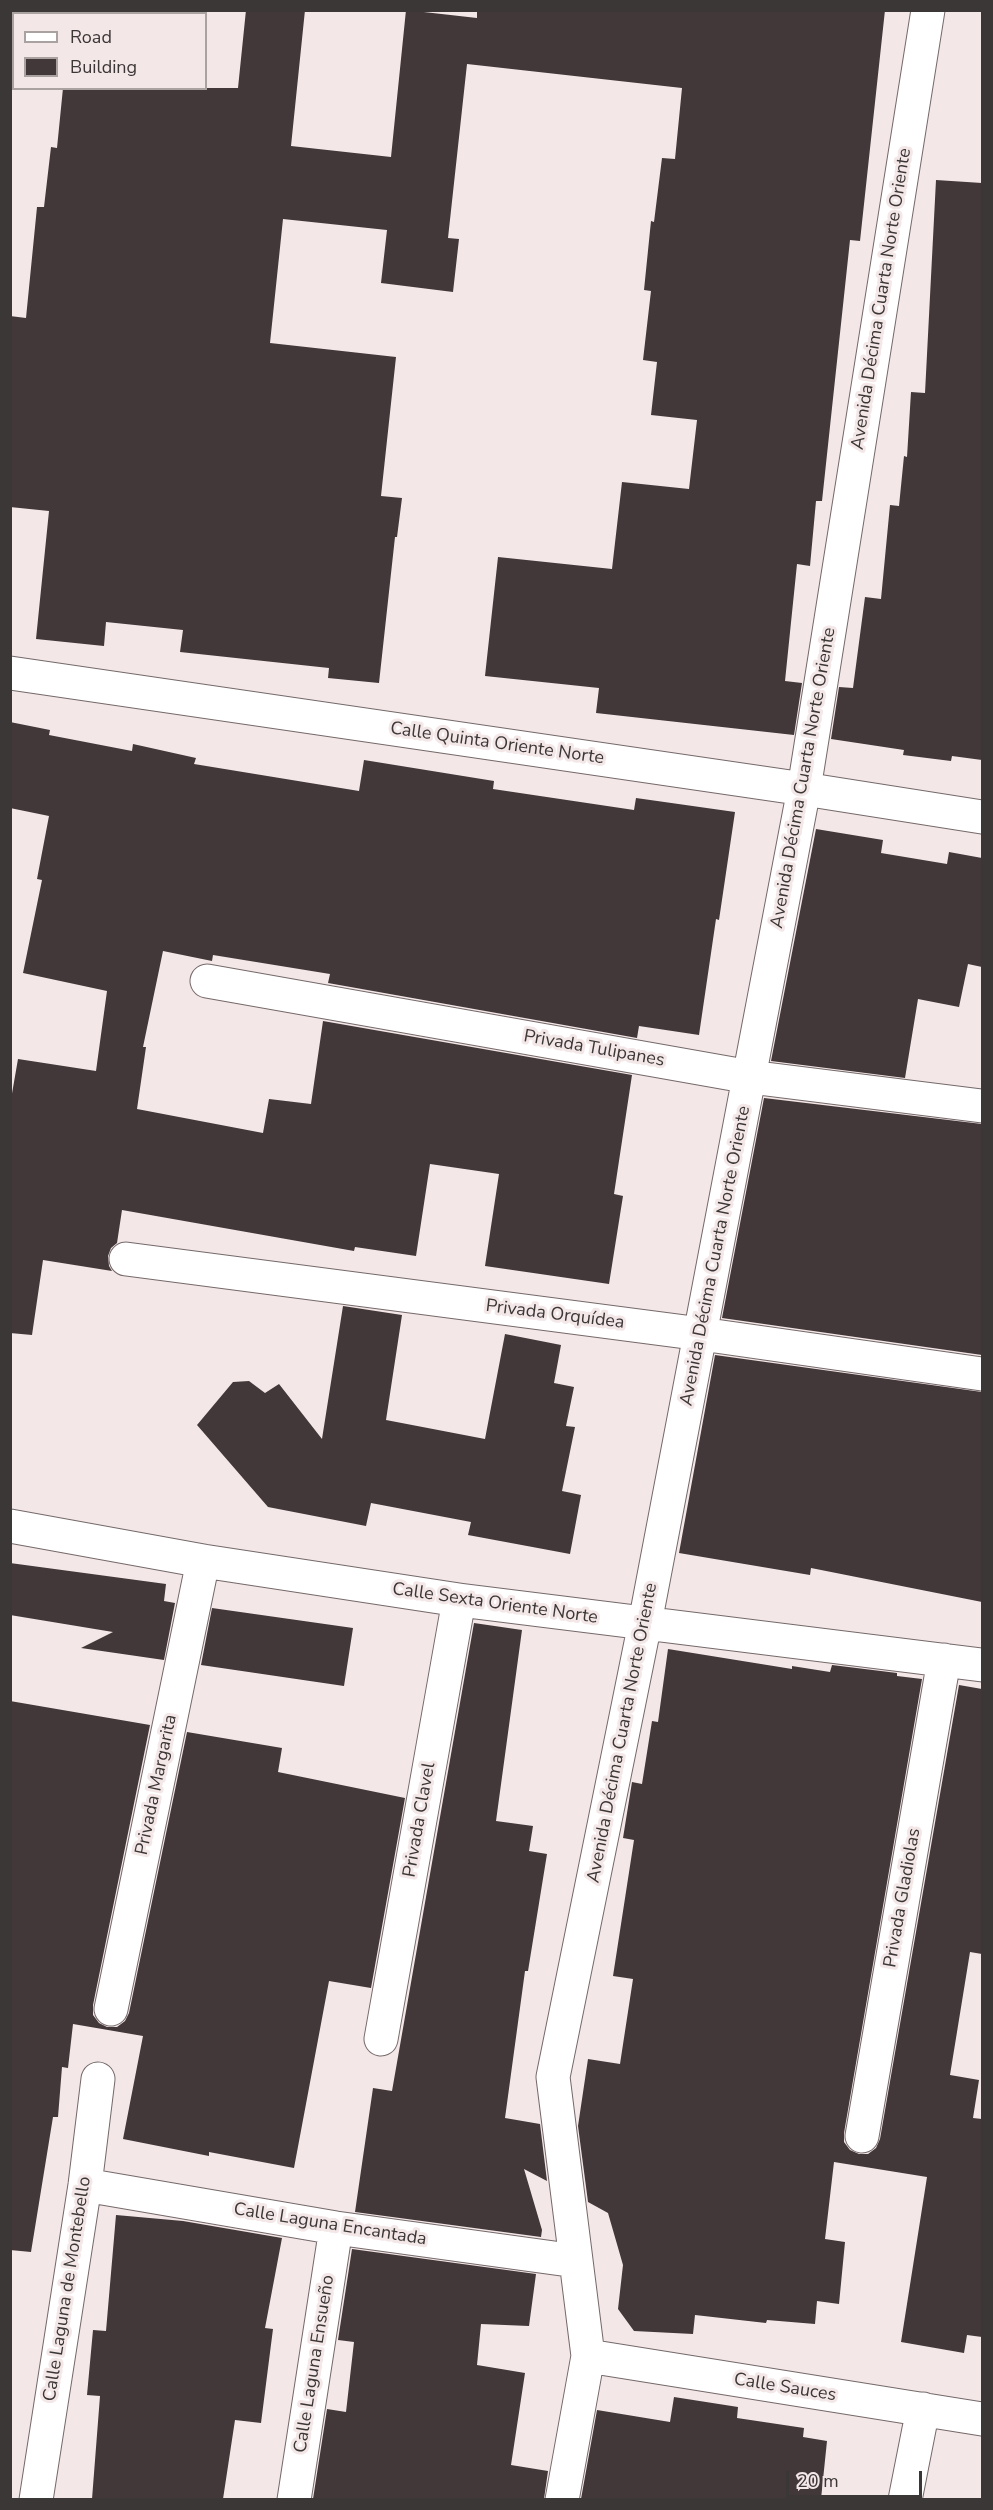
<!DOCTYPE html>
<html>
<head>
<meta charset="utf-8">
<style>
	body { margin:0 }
	#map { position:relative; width:993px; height:2510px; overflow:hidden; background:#f4e7e8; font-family:"Nunito Sans",sans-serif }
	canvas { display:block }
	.frame { position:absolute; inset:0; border:12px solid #3c3737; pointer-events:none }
	.legend { position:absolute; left:12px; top:12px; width:195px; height:78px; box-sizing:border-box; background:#f4e7e8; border:2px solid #aaa1a1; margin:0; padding:8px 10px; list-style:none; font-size:18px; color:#3c3737 }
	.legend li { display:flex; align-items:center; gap:12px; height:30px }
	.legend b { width:30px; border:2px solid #aaa1a1 }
	.scale { position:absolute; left:786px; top:2471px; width:136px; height:27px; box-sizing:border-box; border:3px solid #3c3737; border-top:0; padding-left:8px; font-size:18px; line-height:21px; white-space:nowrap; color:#3c3737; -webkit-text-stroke:4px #f4e7e8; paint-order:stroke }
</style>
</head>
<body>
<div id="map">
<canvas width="993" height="2510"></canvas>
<div class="frame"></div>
<ul class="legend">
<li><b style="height:8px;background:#fff"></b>Road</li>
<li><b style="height:16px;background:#423839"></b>Building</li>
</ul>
<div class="scale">20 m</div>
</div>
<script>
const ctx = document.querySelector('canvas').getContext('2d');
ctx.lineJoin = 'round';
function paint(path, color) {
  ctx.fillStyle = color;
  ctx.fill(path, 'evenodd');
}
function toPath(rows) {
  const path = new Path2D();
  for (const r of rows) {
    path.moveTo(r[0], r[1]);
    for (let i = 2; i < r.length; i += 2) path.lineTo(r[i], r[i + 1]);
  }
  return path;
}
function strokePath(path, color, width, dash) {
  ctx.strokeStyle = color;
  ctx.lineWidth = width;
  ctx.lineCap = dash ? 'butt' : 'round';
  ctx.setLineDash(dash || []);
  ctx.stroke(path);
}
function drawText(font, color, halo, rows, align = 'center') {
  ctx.font = font + ' "Nunito Sans",sans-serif';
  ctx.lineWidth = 6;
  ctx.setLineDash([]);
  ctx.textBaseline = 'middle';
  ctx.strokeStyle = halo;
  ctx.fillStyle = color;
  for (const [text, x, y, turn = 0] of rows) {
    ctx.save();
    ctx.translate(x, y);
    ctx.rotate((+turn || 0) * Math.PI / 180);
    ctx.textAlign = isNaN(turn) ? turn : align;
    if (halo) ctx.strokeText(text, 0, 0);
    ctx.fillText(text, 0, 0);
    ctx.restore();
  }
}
paint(toPath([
	[246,10,305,10,291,146,391,157,406,10,477,18,477,10,885,10,860,241,850,240,822,501,816,501,810,566,797,564,785,681,802,683,794,735,596,713,599,688,485,676,498,557,612,569,622,482,689,489,697,420,651,415,657,362,643,360,651,291,644,290,651,221,654,222,662,158,675,159,682,88,467,64,448,238,459,239,453,292,381,283,387,230,283,219,270,343,396,357,381,496,402,498,397,537,395,537,379,683,328,678,329,668,180,652,183,630,106,622,104,646,36,639,49,511,10,507,10,316,26,318,37,207,44,207,51,147,57,148,63,88,238,88],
	[936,180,982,183,982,760,952,756,951,761,903,755,904,750,831,739,839,687,853,688,865,597,881,599,890,505,899,506,904,456,907,457,911,392,925,393],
	[10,722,50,730,49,735,132,751,133,744,196,758,194,764,359,791,364,760,494,781,493,789,634,810,636,798,735,812,719,920,716,919,699,1035,639,1026,637,1038,328,983,330,974,213,955,212,961,163,951,143,1047,146,1047,137,1109,263,1133,269,1099,311,1104,323,1021,632,1075,614,1194,623,1196,609,1284,485,1266,499,1174,430,1164,416,1256,355,1247,354,1251,122,1210,117,1243,111,1248,108,1256,109,1266,112,1271,43,1260,32,1335,10,1333,10,1105,18,1059,96,1071,107,991,23,973,42,880,37,879,49,816,10,808],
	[816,829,883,840,881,853,947,864,949,852,982,858,982,967,968,964,959,1007,918,999,905,1078,771,1061],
	[764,1098,982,1124,982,1355,722,1318],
	[343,1306,402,1315,386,1420,485,1439,505,1334,561,1345,554,1383,574,1387,566,1426,575,1427,562,1491,581,1495,570,1554,468,1535,471,1522,371,1503,366,1526,268,1507,197,1425,233,1382,249,1381,265,1393,279,1384,322,1439],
	[715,1355,982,1392,982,1602,811,1568,810,1575,679,1553],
	[10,1563,166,1584,164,1601,175,1603,164,1660,81,1648,113,1632,10,1615],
	[212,1608,353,1628,344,1686,201,1665],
	[474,1623,522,1630,496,1821,533,1826,529,1851,547,1854,528,1971,525,1971,505,2118,540,2124,547,2181,524,2169,542,2230,541,2237,355,2212,373,2088,392,2091],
	[668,1649,792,1669,792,1666,830,1672,832,1665,897,1673,897,1676,922,1679,844,2133,844,2142,850,2150,859,2154,868,2154,876,2148,880,2139,959,1685,982,1689,982,1954,970,1952,950,2075,979,2080,973,2118,982,2119,982,2337,967,2335,964,2353,901,2342,927,2177,834,2162,825,2239,845,2242,839,2304,817,2301,815,2324,767,2320,766,2323,695,2315,693,2334,634,2331,618,2309,623,2265,608,2213,588,2202,578,2126,588,2059,620,2064,633,1979,613,1976,634,1840,623,1838,632,1782,642,1784,652,1721,658,1722],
	[10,1701,150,1725,93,2005,93,2015,99,2023,107,2027,117,2027,125,2021,129,2013,187,1732,282,1748,278,1772,405,1798,371,1988,329,1981,294,2168,209,2152,209,2156,123,2139,143,2036,73,2024,68,2068,62,2067,58,2117,53,2117,31,2252,10,2250],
	[116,2215,183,2221,282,2238,265,2328,273,2329,261,2423,235,2420,223,2499,92,2499,100,2396,87,2395,93,2330,106,2331],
	[352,2249,536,2274,529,2326,481,2324,477,2365,525,2373,511,2465,548,2471,544,2499,313,2499,327,2409,346,2412,354,2342,338,2340],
	[674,2397,738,2407,737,2418,804,2428,803,2437,827,2441,821,2499,581,2499,597,2410,670,2422]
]), '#423839');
const minor = toPath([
	[20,14,21,10],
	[10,64,14,48],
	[207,981,750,1077,982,1106],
	[126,1259,701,1334,982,1374],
	[10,1526,203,1561,459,1600,982,1665],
	[111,2009,203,1561],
	[381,2039,459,1600],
	[862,2136,944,1660],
	[85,2185,336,2228,576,2261],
	[588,2356,982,2419],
	[36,2500,85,2185,98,2079],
	[294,2500,336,2228],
	[562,2500,588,2356,553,2077,645,1623,804,789,928,10],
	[905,2500,923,2409]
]);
const tertiary = toPath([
	[10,673,804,789,982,817]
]);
strokePath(minor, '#75696a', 35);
strokePath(tertiary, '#75696a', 35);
strokePath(minor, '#fff', 33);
strokePath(tertiary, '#fff', 33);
drawText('18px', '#3c3737', '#f4e7e8', [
	["Avenida Décima Cuarta Norte Oriente",882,299,-81],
	["Calle Quinta Oriente Norte",497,744,8],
	["Avenida Décima Cuarta Norte Oriente",804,778,-80],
	["Privada Tulipanes",594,1049,10],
	["Avenida Décima Cuarta Norte Oriente",716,1256,-79],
	["Privada Orquídea",555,1315,7],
	["Calle Sexta Oriente Norte",495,1604,8],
	["Avenida Décima Cuarta Norte Oriente",623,1733,-79],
	["Privada Margarita",157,1785,-78],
	["Privada Clavel",420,1820,-80],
	["Privada Gladiolas",903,1898,-80],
	["Calle Laguna Encantada",330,2225,9],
	["Calle Laguna de Montebello",68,2289,-81],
	["Calle Laguna Ensueño",315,2364,-81],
	["Calle Sauces",785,2388,9]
]);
</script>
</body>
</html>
